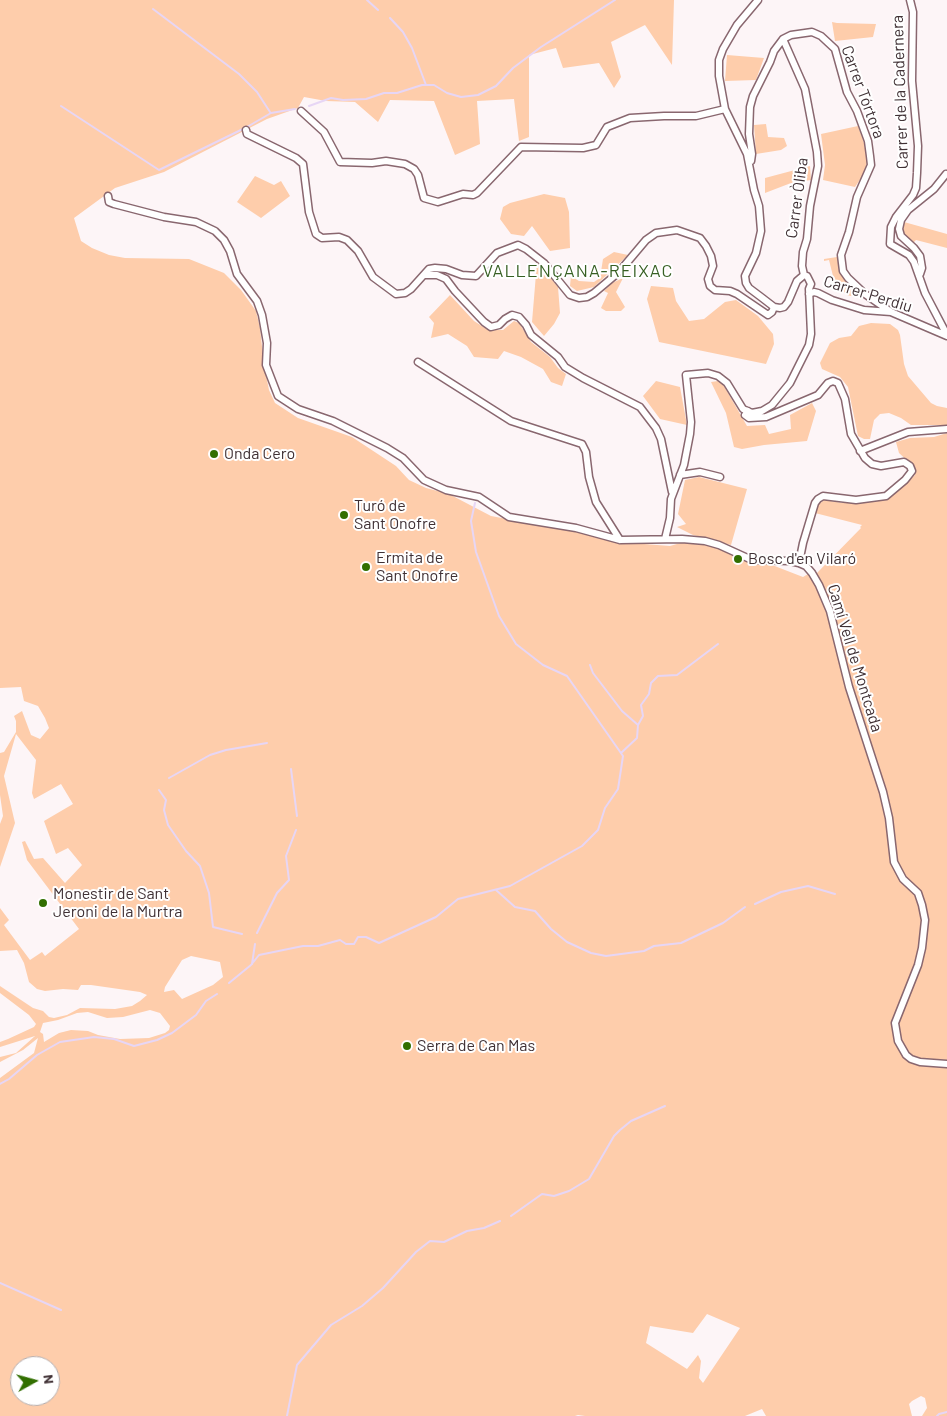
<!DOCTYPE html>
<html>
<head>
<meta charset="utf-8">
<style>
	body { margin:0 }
	#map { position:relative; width:947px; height:1416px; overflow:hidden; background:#fdf5f7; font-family:Barlow,sans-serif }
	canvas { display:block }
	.north { position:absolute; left:10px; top:1356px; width:50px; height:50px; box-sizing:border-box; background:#fff; border:1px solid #b3adae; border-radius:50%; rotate:83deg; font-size:14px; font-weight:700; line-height:20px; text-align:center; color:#403135 }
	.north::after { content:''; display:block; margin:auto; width:18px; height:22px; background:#326f01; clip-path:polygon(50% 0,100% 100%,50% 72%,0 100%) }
</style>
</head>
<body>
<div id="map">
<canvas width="947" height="1416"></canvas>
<div class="north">N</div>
</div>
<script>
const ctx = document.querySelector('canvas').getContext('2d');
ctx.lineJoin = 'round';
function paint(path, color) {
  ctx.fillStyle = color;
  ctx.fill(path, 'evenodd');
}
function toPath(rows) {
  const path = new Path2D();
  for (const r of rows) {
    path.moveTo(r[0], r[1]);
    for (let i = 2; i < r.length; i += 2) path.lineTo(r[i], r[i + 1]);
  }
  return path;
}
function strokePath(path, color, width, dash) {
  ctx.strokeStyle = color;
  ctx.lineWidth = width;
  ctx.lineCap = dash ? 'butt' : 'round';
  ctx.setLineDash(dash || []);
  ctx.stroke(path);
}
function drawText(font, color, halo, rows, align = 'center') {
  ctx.font = font + ' Barlow,sans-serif';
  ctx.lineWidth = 4;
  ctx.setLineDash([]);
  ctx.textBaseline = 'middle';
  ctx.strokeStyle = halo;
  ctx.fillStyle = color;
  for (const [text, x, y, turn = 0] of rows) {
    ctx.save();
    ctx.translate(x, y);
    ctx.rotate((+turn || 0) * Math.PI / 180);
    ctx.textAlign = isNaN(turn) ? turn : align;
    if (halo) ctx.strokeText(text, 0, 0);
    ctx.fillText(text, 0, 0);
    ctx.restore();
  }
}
paint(toPath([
	[0,0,674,0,672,65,645,25,611,42,621,77,614,88,599,63,563,68,556,48,529,55,529,137,519,141,514,99,477,101,480,144,455,155,434,101,390,100,378,122,355,102,326,101,304,97,298,108,267,119,164,172,115,188,74,218,81,241,92,248,109,255,125,258,189,259,224,273,241,290,256,311,260,328,264,365,269,390,275,403,298,418,352,437,396,466,409,480,426,488,449,494,491,516,593,535,618,542,670,546,684,542,714,546,740,559,753,564,772,565,803,577,808,574,817,573,861,528,860,527,862,525,815,513,819,504,824,500,843,503,874,501,892,496,915,475,913,466,899,453,896,442,910,438,934,437,947,433,947,1416,922,1416,927,1408,925,1398,921,1396,912,1401,909,1404,912,1416,766,1416,762,1409,745,1416,585,1416,578,1415,575,1416,0,1416,0,1078,34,1053,38,1038,23,1050,0,1062,0,1057,16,1053,35,1036,0,1047,0,1042,8,1039,34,1027,36,1024,29,1015,0,993,0,986,33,1008,43,1011,49,1017,54,1018,67,1015,80,1008,115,1009,132,1006,140,1001,147,995,140,992,91,985,81,985,78,990,63,989,45,991,37,989,29,982,24,963,17,950,0,951,0,908,9,920,4,925,30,960,42,952,45,956,79,929,27,860,22,842,25,841,34,859,43,858,65,883,82,865,68,848,56,854,44,821,73,804,61,784,34,799,32,793,36,760,16,734,4,776,15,823,0,867,0,824,3,816,0,795,0,753,4,752,16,732,16,721,14,716,22,711,31,735,40,739,49,728,45,718,38,706,24,701,21,687,0,688],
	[191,956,220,962,223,977,213,985,182,999,174,990,164,992,165,987,182,960],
	[150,1010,160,1013,170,1026,169,1030,165,1033,149,1038,120,1039,98,1035,88,1031,71,1030,59,1033,44,1042,43,1034,40,1032,43,1023,58,1020,77,1013,88,1012,107,1018,123,1017],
	[707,1314,740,1328,703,1383,699,1378,701,1361,698,1355,687,1369,646,1343,650,1326,693,1333],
	[20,1366,50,1366,50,1396,20,1396],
	[832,22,837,23,876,24,873,37,835,41],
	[727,55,764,58,756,80,725,81],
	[766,124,768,137,784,138,787,146,781,150,756,154,754,125],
	[858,126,864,143,867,160,866,171,855,187,823,180,825,165,821,134],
	[810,166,811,180,791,183,765,193,765,178],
	[255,176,274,185,281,181,290,196,261,218,237,202],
	[544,194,565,198,569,212,570,248,550,251,532,226,524,236,511,234,500,219,503,207,510,203],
	[904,222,947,234,947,248,916,240,913,243,902,232,901,228],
	[614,252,628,255,594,287,577,291,570,286,571,276,579,281,594,282,600,278,603,259],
	[837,257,840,267,859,292,851,296,847,295,839,287,833,276,829,260,824,261,824,259],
	[537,262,558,287,560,313,554,324,544,336,532,322],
	[623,278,616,292,625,307,621,311,606,311,601,308,608,293,604,291,612,283],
	[651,286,673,288,676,301,689,321,704,319,725,302,736,300,758,316,773,334,774,344,766,364,659,342,647,299],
	[450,295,474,321,485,328,493,330,503,330,514,321,519,323,531,342,550,357,558,368,566,374,562,386,551,382,543,369,521,357,504,351,498,359,474,357,467,346,448,334,431,338,434,323,429,317],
	[871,323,890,324,898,330,900,335,904,364,908,376,931,403,937,406,947,408,947,425,911,425,901,418,889,413,880,414,874,420,870,439,864,439,858,436,848,387,840,377,822,369,820,363,830,343,839,338,851,336,859,326],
	[656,381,680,387,687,425,660,419,643,396],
	[718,381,724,386,747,426,765,425,769,434,791,429,790,415,812,403,816,411,807,441,764,445,742,449,734,447,726,413,711,382],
	[699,477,747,489,731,545,693,535,677,527,686,524,678,514,685,480]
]), '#fecdab');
strokePath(toPath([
	[367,0,378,10],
	[153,9,239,74,257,92,270,112],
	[390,18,403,32,412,48,426,85],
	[61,106,159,170,247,127,271,113,295,109],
	[309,106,331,98,343,100,366,99,384,93,397,93,422,85,434,85,447,93,461,97,478,95,496,86,513,68,541,47,615,0],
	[590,665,593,673,622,711,638,725],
	[621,753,637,738,638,725,643,716,641,705,649,694,651,683,658,676,677,675,718,644],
	[291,769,297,816],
	[169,778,210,755,226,750,267,743],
	[159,790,166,800,164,810,168,825,186,851,200,866,209,893,213,927,242,934],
	[496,890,515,907,535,911,551,929,567,942,591,953,606,956,644,951,654,946,681,943,723,923,745,907],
	[755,904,781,892,808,886,835,894],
	[257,933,277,893,289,880,286,856,296,830],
	[252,964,255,944],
	[229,983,251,965,259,955,303,946,318,946,340,940,346,944,354,944,358,937,366,937,379,943,436,917,458,899,510,886,582,846,598,830,605,808,618,789,623,756,567,676,543,665,516,644,499,616,476,552,471,521,475,503],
	[0,1084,9,1079,37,1055,60,1042,94,1037,114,1039,134,1046,157,1040,172,1033,196,1015,206,1001,217,994],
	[511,1216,542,1194,554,1196,569,1191,589,1179,614,1136,620,1130,631,1121,665,1106],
	[0,1283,61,1310],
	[287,1416,297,1365,331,1325,362,1306,383,1288,416,1252,430,1241,444,1242,467,1231,484,1228,500,1221],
	[937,1416,939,1414,947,1412]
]), '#e7d6f5', 2);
const street = toPath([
	[910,0,913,12,912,81,918,146,917,173,916,188,913,195,896,217,891,227,890,244,909,255,914,262,925,293,947,335],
	[783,39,805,89,817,152,818,166,810,206,807,239,803,252,802,266,804,275],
	[301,111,324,132,340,162,372,163,386,161,405,164,414,169,418,175,424,198,438,202,463,194,473,195,477,193,521,147,583,148,596,145,607,127,630,118,664,116,696,116,725,109],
	[246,130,247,134,296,158,303,164,309,212,316,234,322,238,339,237,347,240,358,251,373,277,396,294,405,293,411,289,429,269,435,268,446,269,462,275,476,276,497,253,518,245,526,249,544,263,570,295,579,298,587,297,594,293,619,272,646,240,656,233,677,230,700,238,706,246,711,256,713,266,708,279,710,286,715,290,730,291,737,294,768,315,772,312,774,307],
	[751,161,752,154,749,134,750,107,753,96,770,62,774,51,783,39,791,35,812,32,821,36,835,49,847,92,857,111,868,141,870,156,871,165,857,197,849,232,841,255,843,271,848,278,865,294,891,312],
	[108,196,109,202,114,204,164,217,196,222,215,231,224,240,230,251,237,274,257,301,262,315,267,343,266,365,278,396,298,409,333,421,387,448,403,458,424,480,446,490,479,497,509,517,576,528,620,540,682,539,705,541,719,545,752,560,790,561,799,563,806,566,812,573,819,585,830,611,849,687,883,792,889,818,894,862,903,879,918,893,922,905,925,920,922,948,918,965,895,1023,898,1041,906,1055,911,1059,920,1062,947,1064],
	[920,274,922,268,920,256,914,248,901,236,899,229,901,220,908,210,934,189,946,174],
	[426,275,437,275,446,279,455,291,484,322,491,327,499,325,505,319,512,315,519,317,526,325,531,335,558,357,565,367,583,378,640,407,656,428,661,439,672,492],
	[809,294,814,292,818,293,832,300,864,310,891,312,947,336],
	[418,362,511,421,582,444,586,452,589,477,596,502,620,540],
	[748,411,745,415,749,418,766,417,818,395,828,383,833,381,838,383,845,399,851,434,865,458,872,464,881,466,904,462,910,466,912,471,905,480,886,496,856,500,823,496,818,499,815,503,803,543,799,563],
	[860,451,908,432,947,429],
	[680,475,700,472,720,477],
	[665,539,670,518,671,499,684,465,690,434,691,422,686,375,708,373,718,376,727,383,743,409,752,413,762,411,772,405,790,383,809,345,811,334,809,289,811,284,807,276,804,275,797,281,788,302,784,307,780,308,774,307,761,297,749,288,746,283,745,276,756,253,761,231,759,206,754,190,747,154,725,109,719,76,719,60,723,49,737,25,758,0]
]);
strokePath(street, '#89676f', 9);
strokePath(street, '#fff', 6);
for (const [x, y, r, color] of [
	[214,454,5,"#326f01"],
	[344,515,5,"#326f01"],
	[738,559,5,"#326f01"],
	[366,567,5,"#326f01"],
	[43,903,5,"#326f01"],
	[407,1046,5,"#326f01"]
]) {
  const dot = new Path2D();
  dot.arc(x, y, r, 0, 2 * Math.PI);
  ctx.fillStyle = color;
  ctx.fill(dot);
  strokePath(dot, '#fff', 2);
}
drawText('16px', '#403135', '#fff', [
	["Carrer Tórtora",863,92,70],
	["Carrer de la Cadernera",900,92,-92],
	["Carrer Òliba",797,198,-82],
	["Carrer Perdiu",868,294,17],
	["Camí Vell de Montcada",855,658,73]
]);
drawText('16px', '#403135', '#fff', [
	["Onda Cero",224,454],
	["Turó de",354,506],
	["Sant Onofre",354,524],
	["Ermita de",376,558],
	["Sant Onofre",376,576],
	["Bosc d'en Vilaró",748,559],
	["Monestir de Sant",53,894],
	["Jeroni de la Murtra",53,912],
	["Serra de Can Mas",417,1046]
], 'left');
ctx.letterSpacing = '1px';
drawText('18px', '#375f23', '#fff', [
	["VALLENÇANA-REIXAC",578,271]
]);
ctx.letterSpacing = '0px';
</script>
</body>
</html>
